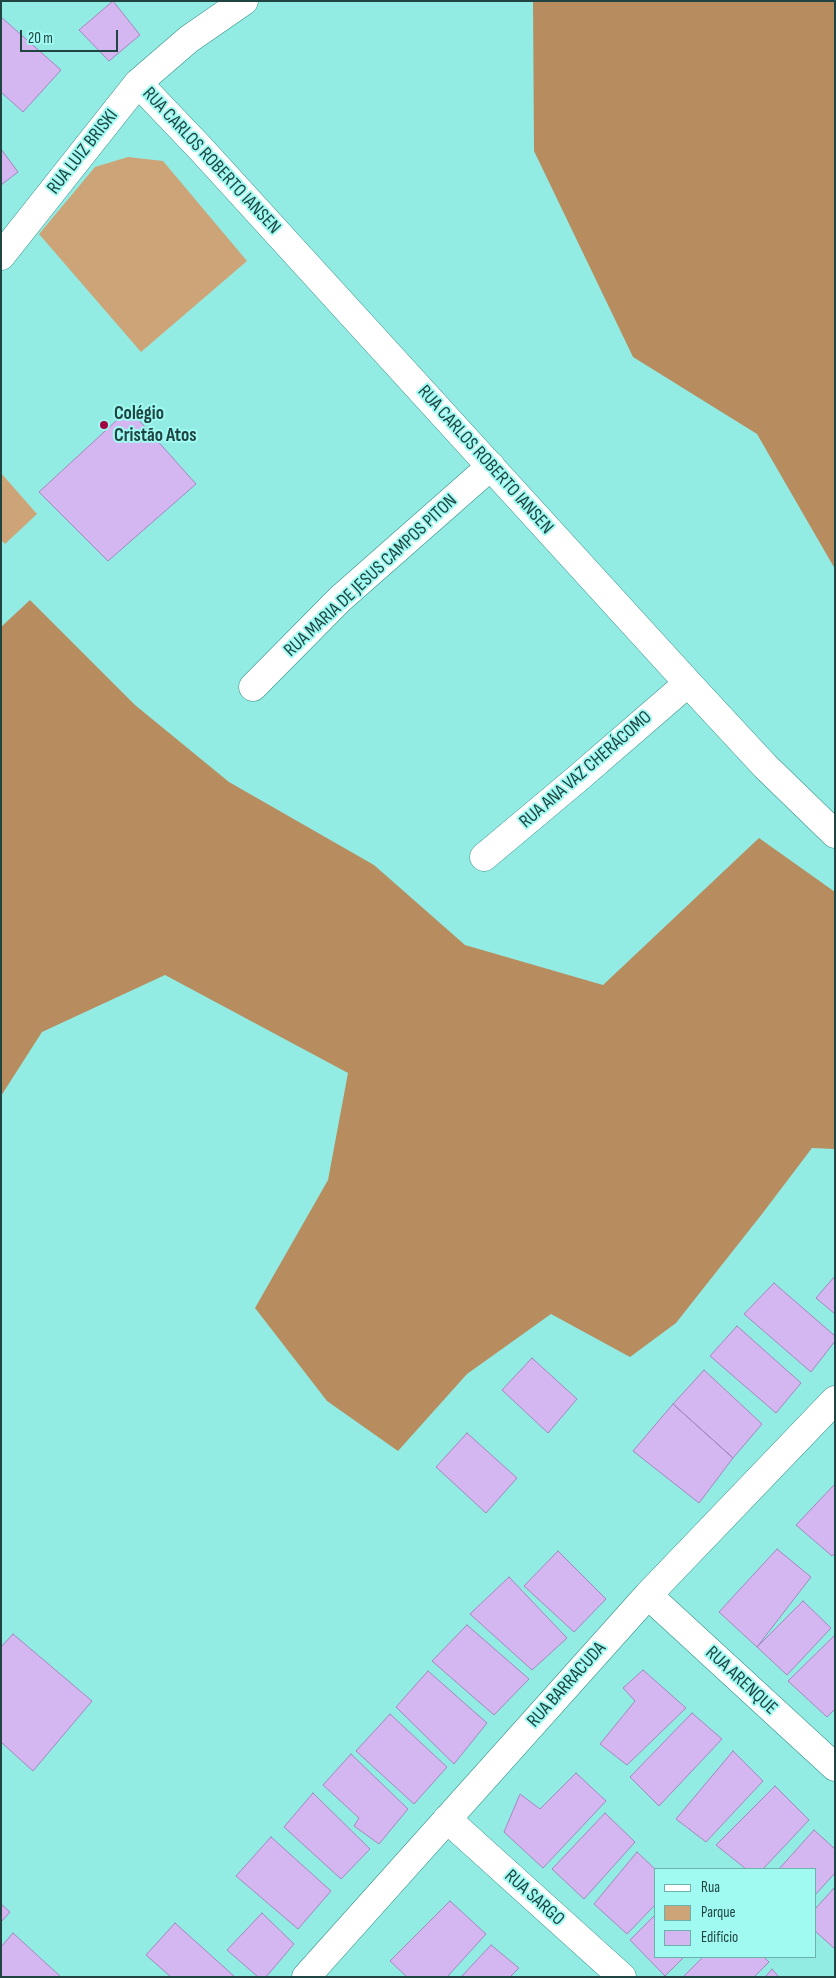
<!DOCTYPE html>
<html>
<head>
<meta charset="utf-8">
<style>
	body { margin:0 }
	#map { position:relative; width:836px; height:1978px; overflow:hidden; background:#93ece4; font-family:"Sofia Sans Condensed",sans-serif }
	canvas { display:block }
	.frame { position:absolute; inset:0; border:2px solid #1f4441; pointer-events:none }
	.legend { position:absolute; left:654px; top:1868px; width:162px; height:90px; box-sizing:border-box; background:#a1faf2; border:1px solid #6db1ab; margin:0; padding:6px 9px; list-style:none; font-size:15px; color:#1f4441 }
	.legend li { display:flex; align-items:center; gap:10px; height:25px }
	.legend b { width:25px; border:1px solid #6db1ab }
	.scale { position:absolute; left:20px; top:30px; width:98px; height:22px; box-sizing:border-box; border:2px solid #1f4441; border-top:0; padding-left:6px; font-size:15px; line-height:18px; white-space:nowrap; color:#1f4441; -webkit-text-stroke:4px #a1faf2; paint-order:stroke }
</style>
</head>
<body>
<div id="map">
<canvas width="836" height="1978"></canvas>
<div class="frame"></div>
<ul class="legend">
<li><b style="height:6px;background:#fff"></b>Rua</li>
<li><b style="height:14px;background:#cda477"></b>Parque</li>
<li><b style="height:14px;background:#d4b6f0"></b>Edifício</li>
</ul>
<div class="scale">20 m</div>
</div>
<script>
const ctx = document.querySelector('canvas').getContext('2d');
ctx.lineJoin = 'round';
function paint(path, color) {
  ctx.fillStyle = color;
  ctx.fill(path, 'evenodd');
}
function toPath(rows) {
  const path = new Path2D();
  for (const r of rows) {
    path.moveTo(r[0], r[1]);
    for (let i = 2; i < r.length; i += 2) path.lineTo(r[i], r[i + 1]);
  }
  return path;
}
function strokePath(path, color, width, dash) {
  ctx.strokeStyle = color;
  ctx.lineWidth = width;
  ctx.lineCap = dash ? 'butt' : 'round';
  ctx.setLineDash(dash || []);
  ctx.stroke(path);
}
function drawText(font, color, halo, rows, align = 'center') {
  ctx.font = font + ' "Sofia Sans Condensed",sans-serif';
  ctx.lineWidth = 4;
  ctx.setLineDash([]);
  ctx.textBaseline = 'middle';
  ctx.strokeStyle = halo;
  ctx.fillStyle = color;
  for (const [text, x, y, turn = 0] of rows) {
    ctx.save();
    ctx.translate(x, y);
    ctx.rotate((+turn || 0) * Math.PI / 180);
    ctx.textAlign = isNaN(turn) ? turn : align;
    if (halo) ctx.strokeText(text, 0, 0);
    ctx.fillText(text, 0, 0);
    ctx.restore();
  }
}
paint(toPath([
	[128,157,163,161,247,261,141,352,39,234,95,167],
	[1,473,37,514,5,544,1,540]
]), '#cda477');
paint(toPath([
	[533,1,835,1,835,569,757,434,633,357,534,151],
	[30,600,135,705,229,782,374,865,465,945,603,985,759,838,835,892,835,1149,812,1148,762,1214,676,1323,630,1357,551,1314,467,1374,398,1451,327,1401,255,1308,328,1180,348,1073,165,975,42,1032,1,1096,1,627]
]), '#b78d60');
const building = toPath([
	[113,1,140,35,109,61,79,30,113,1],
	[1,17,61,70,23,112,1,92,1,17],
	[1,149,18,172,1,185,1,149],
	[129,409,196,484,108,561,39,492,129,409],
	[835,1276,835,1314,816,1298,835,1276],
	[774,1283,835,1336,835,1341,811,1372,744,1314,774,1283],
	[737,1326,801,1383,776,1413,710,1356,737,1326],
	[532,1358,577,1399,548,1433,502,1390,532,1358],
	[704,1370,762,1424,733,1458,673,1404,704,1370],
	[673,1404,733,1458,699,1503,633,1451,673,1404],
	[467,1433,517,1478,486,1513,436,1467,467,1433],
	[835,1484,835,1553,832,1556,796,1525,835,1484],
	[777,1549,811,1577,757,1647,719,1612,777,1549],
	[558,1551,606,1599,574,1632,524,1586,558,1551],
	[509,1577,567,1638,532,1670,470,1614,509,1577],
	[803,1601,831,1628,787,1675,757,1647,803,1601],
	[467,1625,529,1679,494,1715,432,1661,467,1625],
	[13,1634,92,1701,33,1771,1,1742,1,1647,13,1634],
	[835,1635,835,1709,827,1717,788,1681,835,1635],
	[643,1670,686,1708,627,1765,600,1744,635,1701,623,1688,643,1670],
	[428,1671,487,1723,454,1764,396,1707,428,1671],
	[692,1713,722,1739,659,1806,630,1777,692,1713],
	[390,1714,447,1767,414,1804,356,1751,390,1714],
	[733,1751,763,1781,706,1842,676,1819,733,1751],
	[351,1754,408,1809,379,1844,354,1826,359,1818,323,1785,351,1754],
	[576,1773,606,1801,543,1868,504,1832,520,1794,540,1809,576,1773],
	[775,1786,809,1820,763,1869,746,1869,716,1845,775,1786],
	[313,1793,370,1849,341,1879,284,1827,313,1793],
	[605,1813,635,1842,584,1899,552,1869,605,1813],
	[814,1830,835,1849,835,1873,815,1895,815,1869,779,1869,814,1830],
	[271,1837,331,1891,298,1929,236,1876,271,1837],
	[637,1852,655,1869,655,1905,627,1934,594,1904,637,1852],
	[835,1887,835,1949,815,1931,815,1909,835,1887],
	[450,1901,486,1934,447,1977,407,1977,390,1961,450,1901],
	[1,1904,10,1912,1,1922,1,1904],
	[262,1913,294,1944,266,1977,258,1977,227,1950,262,1913],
	[655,1915,655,1957,684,1957,665,1976,630,1940,655,1915],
	[175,1923,235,1977,171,1977,146,1955,175,1923],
	[13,1933,61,1977,1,1977,1,1947,13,1933],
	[491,1945,519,1968,510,1977,461,1977,491,1945],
	[703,1957,764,1957,769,1962,754,1977,683,1977,703,1957],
	[772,1969,779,1977,765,1977,772,1969]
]);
paint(building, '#d4b6f0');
strokePath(building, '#a486be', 1);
const street = toPath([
	[138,83,201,149,688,683,765,766,835,834],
	[1,256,138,83,189,39,244,1],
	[253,687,340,599,491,466],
	[484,857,577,779,688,683],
	[648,1595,835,1767],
	[447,1819,622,1977],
	[306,1977,648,1595,835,1400]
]);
strokePath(street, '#338f89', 29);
strokePath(street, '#fff', 28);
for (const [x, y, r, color] of [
	[104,425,5,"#a10543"]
]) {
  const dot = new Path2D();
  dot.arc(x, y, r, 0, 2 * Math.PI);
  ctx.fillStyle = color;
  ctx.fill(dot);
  strokePath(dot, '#a1faf2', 2);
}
drawText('19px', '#1f4441', '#a1faf2', [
	["RUA LUIZ BRISKI",83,152,-52],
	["RUA CARLOS ROBERTO IANSEN",211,161,47],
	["RUA CARLOS ROBERTO IANSEN",485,460,48],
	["RUA MARIA DE JESUS CAMPOS PITON",371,576,-43],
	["RUA ANA VAZ CHERÁCOMO",586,770,-41],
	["RUA ARENQUE",741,1681,43],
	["RUA BARRACUDA",567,1685,-48],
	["RUA SARGO",534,1898,42]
]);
drawText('bold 19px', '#1f4441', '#a1faf2', [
	["Colégio",114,414],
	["Cristão Atos",114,436]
], 'left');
</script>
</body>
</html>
